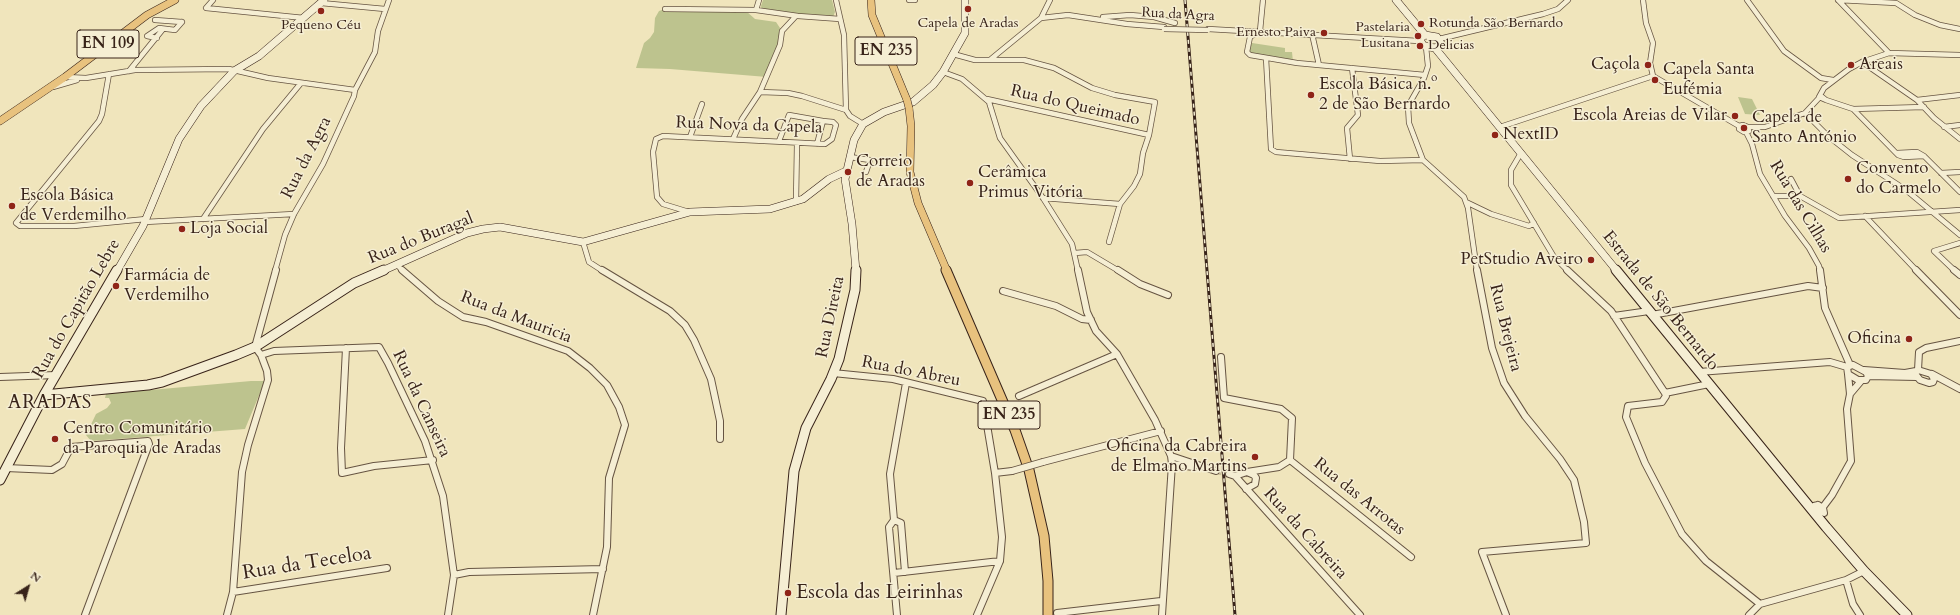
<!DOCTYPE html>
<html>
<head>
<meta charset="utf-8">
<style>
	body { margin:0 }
	#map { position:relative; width:1960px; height:615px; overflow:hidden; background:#f0e5bc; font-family:Cardo,serif }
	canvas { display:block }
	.north { position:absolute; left:8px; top:567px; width:40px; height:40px; -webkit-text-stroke:3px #f5eed3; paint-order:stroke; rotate:37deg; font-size:11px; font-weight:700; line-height:16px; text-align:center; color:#382319 }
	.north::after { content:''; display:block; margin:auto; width:14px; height:18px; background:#382319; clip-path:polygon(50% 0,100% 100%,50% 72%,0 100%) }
</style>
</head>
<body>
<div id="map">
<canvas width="1960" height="615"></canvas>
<div class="north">N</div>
</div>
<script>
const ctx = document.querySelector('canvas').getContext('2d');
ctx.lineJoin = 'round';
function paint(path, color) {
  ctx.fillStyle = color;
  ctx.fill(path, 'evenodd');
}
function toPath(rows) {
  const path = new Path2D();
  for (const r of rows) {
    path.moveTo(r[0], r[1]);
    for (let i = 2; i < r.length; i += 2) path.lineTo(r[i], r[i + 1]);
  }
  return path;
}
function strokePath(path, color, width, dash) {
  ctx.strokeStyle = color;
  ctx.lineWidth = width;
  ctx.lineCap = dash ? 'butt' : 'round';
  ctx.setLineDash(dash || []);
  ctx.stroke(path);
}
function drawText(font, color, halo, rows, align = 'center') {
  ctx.font = font + ' Cardo,serif';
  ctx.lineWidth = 3;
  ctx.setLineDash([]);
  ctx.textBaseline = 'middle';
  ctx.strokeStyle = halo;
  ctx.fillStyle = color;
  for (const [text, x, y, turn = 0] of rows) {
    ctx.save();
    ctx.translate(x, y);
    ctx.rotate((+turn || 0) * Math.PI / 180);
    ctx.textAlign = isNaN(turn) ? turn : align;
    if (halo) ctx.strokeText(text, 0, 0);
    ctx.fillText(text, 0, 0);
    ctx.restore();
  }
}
paint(toPath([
	[763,0,832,0,835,12,833,17,824,19,762,9,761,6],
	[665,9,746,11,755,19,776,22,782,31,781,38,767,77,670,69,636,68,644,43,650,38,654,32,655,18,659,11],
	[1252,43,1285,48,1285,52,1292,52,1293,62,1248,52],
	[1738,97,1752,99,1760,115,1745,114],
	[251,381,265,381,245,429,91,441,86,435,96,414,107,408,111,403,109,398,105,398,106,394]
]), '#bdc38e');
strokePath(toPath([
	[1216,471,1229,474]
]), '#cbbe9b', 6, [6, 3]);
const streetFar1 = toPath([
	[213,0,206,8,304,18],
	[759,0,756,10,798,16,840,19],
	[836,0,844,35,846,110],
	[909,0,915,0],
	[1643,0,1646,23,1653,43,1650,63,1653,76],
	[1747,0,1784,51,1821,78,1833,80],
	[1838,0,1896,3,1915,15,1940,25,1960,29],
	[321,3,385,9],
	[665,9,756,10],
	[1103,17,1130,15,1154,17,1175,23],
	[1041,18,1050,0],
	[155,20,182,22],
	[1208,29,1419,41],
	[1260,31,1250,37,1247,52,1250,55,1297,63,1425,75],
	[1260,31,1263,0],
	[1312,34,1319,65],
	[157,38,147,36,159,28,175,30,182,22],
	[1439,39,1543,14,1558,9,1568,0],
	[1426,47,1428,66,1424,78,1408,106,1409,123,1423,160,1464,197,1468,208,1477,271],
	[1889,53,1960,55],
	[953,54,975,60,1024,60,1054,68,1092,88,1115,95,1155,102,1149,135],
	[1266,58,1271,149,1276,152,1380,161,1423,160],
	[991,59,1041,18,1068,15,1127,24,1164,27],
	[1862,62,1917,100,1934,118,1960,139],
	[129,71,163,29],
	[943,72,962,79,989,102,1000,138,1043,198,1072,244,1078,271],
	[109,74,102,114,99,121,16,223,20,226,74,226,146,219],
	[1653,76,1739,126],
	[65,77,86,78,135,70,229,69,268,78,355,90],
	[53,87,77,80],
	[760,92,780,45,782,31,796,16],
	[1821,96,1826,100,1819,97,1824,88,1849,69,1862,62,1889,53,1838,0],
	[987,99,1149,135,1143,153,1140,174,1134,186,1120,204,1043,198],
	[1826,100,1853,109,1924,107],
	[1917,100,1960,95],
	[1853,109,1898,155,1904,157,1924,156,1960,192],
	[1805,113,1828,136,1852,155,1906,190,1960,235],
	[1743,125,1748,127,1749,131,1744,132,1739,129,1739,126,1743,125],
	[1500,127,1653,76],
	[1748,127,1765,127,1805,113,1819,98],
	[1944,127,1960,125],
	[1746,132,1752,144,1760,174,1785,216,1809,248,1819,266,1820,271],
	[690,137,702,104],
	[733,139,742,119,760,92,788,93,802,96,846,110,850,116,863,124],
	[779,141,789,115,823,121,817,144],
	[1521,153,1511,170,1511,185,1554,257,1568,271],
	[1897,153,1917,152,1924,156],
	[850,157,870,160,866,172],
	[1350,159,1347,128,1358,115,1352,68],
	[1941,173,1960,172],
	[1791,179,1800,196,1839,218,1960,210],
	[1773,196,1800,196],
	[796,202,797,143],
	[1466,202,1491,214,1529,226,1534,223],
	[689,212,663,204,657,197,653,152,656,139,663,136,825,144,832,139,836,125,833,122,823,121],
	[1865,216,1917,271],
	[203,219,263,129,301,83],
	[145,222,294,214],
	[583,242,589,262,603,271],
	[1109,242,1120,204],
	[1075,253,1087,252,1119,271],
	[397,265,403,271],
	[275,271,285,235,294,214,323,164,354,96,355,90,375,52,378,31,389,0],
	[1955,271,1934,251,1960,243]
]);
const street = toPath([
	[276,270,255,347,261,355,274,351,379,347,388,363,425,441,443,496,454,575,448,615],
	[402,270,438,301,463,317,486,322,568,351,590,368,607,385,619,407,625,425,609,478,607,547,593,615],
	[602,270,670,311,685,325,694,340,711,379,720,421,720,439],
	[1078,270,1087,312,1096,331,1117,354,1155,420,1171,456,1172,464,1162,615],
	[1118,270,1140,284,1168,295],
	[1477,270,1492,348,1504,383,1525,416,1560,459,1574,480,1584,522,1586,543,1482,552,1506,615],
	[1567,270,1611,311,1665,393],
	[1820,270,1825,308,1850,365],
	[1916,270,1960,315],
	[1954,270,1960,275],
	[1003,291,1056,306,1082,319,1091,320],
	[1652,315,1808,286,1823,288],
	[1614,316,1649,311],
	[346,348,341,448,342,473,374,466,433,460],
	[1221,357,1224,398,1281,409,1292,418,1290,460,1279,467,1247,472],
	[1853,365,1866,372,1868,376,1866,380,1858,380,1848,374,1847,367,1853,365],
	[1864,370,1905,373,1916,371],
	[1918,370,1919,352,1926,348,1960,341],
	[1918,370,1931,374,1934,379,1933,382,1929,383,1920,380,1915,374,1918,370],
	[1699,372,1830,362,1847,367],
	[833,373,893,379,983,401,995,473,1002,537,1000,561,977,615],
	[1932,374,1960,389],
	[1868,376,1917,377],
	[0,377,56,375],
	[1709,384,1665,393,1666,396,1662,402,1628,406,1626,417,1645,463,1682,534,1706,561,1760,604],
	[1850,394,1861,381],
	[1019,396,1117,354],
	[1171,456,1216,471],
	[1290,460,1411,557],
	[1043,462,1161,431],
	[1172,464,1193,467],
	[6,468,52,470,62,464,71,447,148,441,149,444,85,615],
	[995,473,1012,471],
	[1229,474,1235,476,1360,615],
	[1235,476,1247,472,1254,475,1256,478,1255,484,1246,489],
	[1818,505,1823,508,1824,513,1815,510,1814,506,1818,505],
	[1823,507,1832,495,1851,461,1847,409,1850,394,1848,374],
	[894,520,890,474,906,383],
	[894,573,1000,561],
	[454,575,469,572,603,569],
	[1846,580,1853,604,1860,615],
	[233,592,387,568],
	[1057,613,1161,601],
	[227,615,233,592,242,472,248,445,268,380,267,371,261,355],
	[897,615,889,527,894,520,901,523,905,572],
	[1749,615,1760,604,1846,580,1864,571]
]);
const secondaryFar1 = toPath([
	[1396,0,1425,35],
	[1425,35,1437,37,1442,45,1435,48,1424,46,1419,39,1425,35],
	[1435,48,1617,271],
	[117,271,143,226,179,139,201,106,234,71,259,56,324,0],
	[382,271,467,233,483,229,500,227,583,242,690,212,770,209,803,199,829,179,846,171],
	[856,271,852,224,845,179,854,140,863,124,884,112,913,102,933,85,943,72,965,33,965,0]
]);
const secondary = toPath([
	[1616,270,1826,527,1864,571,1907,615],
	[44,395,148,385,162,382,236,355,255,347,354,283,384,270],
	[0,480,44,395,117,270],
	[781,615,794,471,806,428,831,379,839,359,855,290,856,270]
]);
const primaryFar1 = toPath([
	[871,0,872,15,907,100],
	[909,108,911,126,910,172,918,203,947,271],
	[0,121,65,77,147,15,175,0]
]);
const primary = toPath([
	[946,270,1015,430,1029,470,1044,536,1048,581,1048,615]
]);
strokePath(streetFar1, '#665442', 6);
strokePath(street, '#665442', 8);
strokePath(secondaryFar1, '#382319', 8);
strokePath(secondary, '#382319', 11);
strokePath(primaryFar1, '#382319', 8);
strokePath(primary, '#382319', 11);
strokePath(streetFar1, '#f5eed3', 4.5);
strokePath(street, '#f5eed3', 6);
strokePath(secondaryFar1, '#f5eed3', 7);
strokePath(secondary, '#f5eed3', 9);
strokePath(primaryFar1, '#e8c27e', 7);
strokePath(primary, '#e8c27e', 9);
const rail = toPath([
	[1185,0,1235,615]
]);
strokePath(rail, '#382319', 3);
strokePath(rail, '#f5eed3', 1.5, [4]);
const streetBridgeFar1 = toPath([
	[1164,29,1208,30]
]);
const streetBridge = toPath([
	[1012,471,1043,462]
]);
const primaryBridge = toPath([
	[907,100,909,108]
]);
strokePath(streetBridgeFar1, '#665442', 6, []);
strokePath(streetBridge, '#665442', 8, []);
strokePath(primaryBridge, '#382319', 8, []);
strokePath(streetBridgeFar1, '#f5eed3', 4.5);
strokePath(streetBridge, '#f5eed3', 6);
strokePath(primaryBridge, '#e8c27e', 7);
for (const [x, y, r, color] of [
	[968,9,4,"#8f2418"],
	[321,11,4,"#8f2418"],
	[1421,24,4,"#8f2418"],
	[1324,33,4,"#8f2418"],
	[1418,36,4,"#8f2418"],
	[1420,46,4,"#8f2418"],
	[1648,65,4,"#8f2418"],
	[1851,65,4,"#8f2418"],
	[1655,80,4,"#8f2418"],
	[1311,95,4,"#8f2418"],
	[1735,116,4,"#8f2418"],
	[1744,128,4,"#8f2418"],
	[1495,135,4,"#8f2418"],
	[848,172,4,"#8f2418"],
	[1848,179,4,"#8f2418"],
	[970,183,4,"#8f2418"],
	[12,206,4,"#8f2418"],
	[182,229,4,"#8f2418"],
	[1591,260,4,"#8f2418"],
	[116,286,4,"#8f2418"],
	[1909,339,4,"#8f2418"],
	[55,439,4,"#8f2418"],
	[1255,457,4,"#8f2418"],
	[788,593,4,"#8f2418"]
]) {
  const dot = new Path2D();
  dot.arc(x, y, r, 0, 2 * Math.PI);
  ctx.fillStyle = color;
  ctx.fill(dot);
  strokePath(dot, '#f5eed3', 1.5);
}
drawText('14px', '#382319', '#f5eed3', [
	["Rua da Agra",1178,15,3]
]);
drawText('14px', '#382319', '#f5eed3', [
	["Capela de Aradas",968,24],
	["Rotunda São Bernardo",1429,24,"left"],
	["Pequeno Céu",321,26],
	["Pastelaria",1410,28,"right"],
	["Lusitana",1410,44,"right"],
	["Ernesto Paiva",1316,33,"right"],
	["Delicias",1428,46,"left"]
]);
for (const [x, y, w] of [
	[108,44,62],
	[886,51,62],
	[1009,415,62]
]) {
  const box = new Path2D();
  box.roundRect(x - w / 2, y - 14, w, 28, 3);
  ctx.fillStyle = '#f5eed3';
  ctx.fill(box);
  strokePath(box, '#382319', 1);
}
drawText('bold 16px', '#382319', null, [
	["EN 109",108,44],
	["EN 235",886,51],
	["EN 235",1009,415]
]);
drawText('17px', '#382319', '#f5eed3', [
	["Caçola",1640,65,"right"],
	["Areais",1859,65],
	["Capela Santa",1663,70],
	["Eufémia",1663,90],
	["Escola Básica n.º",1319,85],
	["2 de São Bernardo",1319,105],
	["Escola Areias de Vilar",1727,116,"right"],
	["Capela de",1752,118],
	["Santo António",1752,138],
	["NextID",1503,135],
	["Correio",856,162],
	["de Aradas",856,182],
	["Convento",1856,169],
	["do Carmelo",1856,189],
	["Cerâmica",978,173],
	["Primus Vitória",978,193],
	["Escola Básica",20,196],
	["de Verdemilho",20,216],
	["Loja Social",190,229],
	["PetStudio Aveiro",1583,260,"right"],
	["Farmácia de",124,276],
	["Verdemilho",124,296],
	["Oficina",1901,339,"right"],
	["Centro Comunitário",63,429],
	["da Paroquia de Aradas",63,449],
	["Oficina da Cabreira",1247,447,"right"],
	["de Elmano Martins",1247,467,"right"]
], 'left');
drawText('17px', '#382319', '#f5eed3', [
	["Rua do Queimado",1075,106,13],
	["Rua Nova da Capela",749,126,2],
	["Rua da Agra",307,158,-63],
	["Rua das Cilhas",1800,207,59],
	["Rua do Buragal",421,239,-22],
	["Estrada de São Bernardo",1660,301,51],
	["Rua do Capitão Lebre",77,309,-60],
	["Rua Direita",831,317,-78],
	["Rua da Mauricia",516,318,21],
	["Rua Brejeira",1505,328,76],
	["Rua do Abreu",911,372,11],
	["Rua da Canseira",421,404,65],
	["Rua das Arrotas",1359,497,39],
	["Rua da Cabreira",1305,534,48]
]);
ctx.letterSpacing = '1px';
drawText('19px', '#382319', '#f5eed3', [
	["ARADAS",50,404]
]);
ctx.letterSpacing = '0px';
drawText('20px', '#382319', '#f5eed3', [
	["Rua da Teceloa",307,564,-9]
]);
drawText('20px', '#382319', '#f5eed3', [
	["Escola das Leirinhas",796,593]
], 'left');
</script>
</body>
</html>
